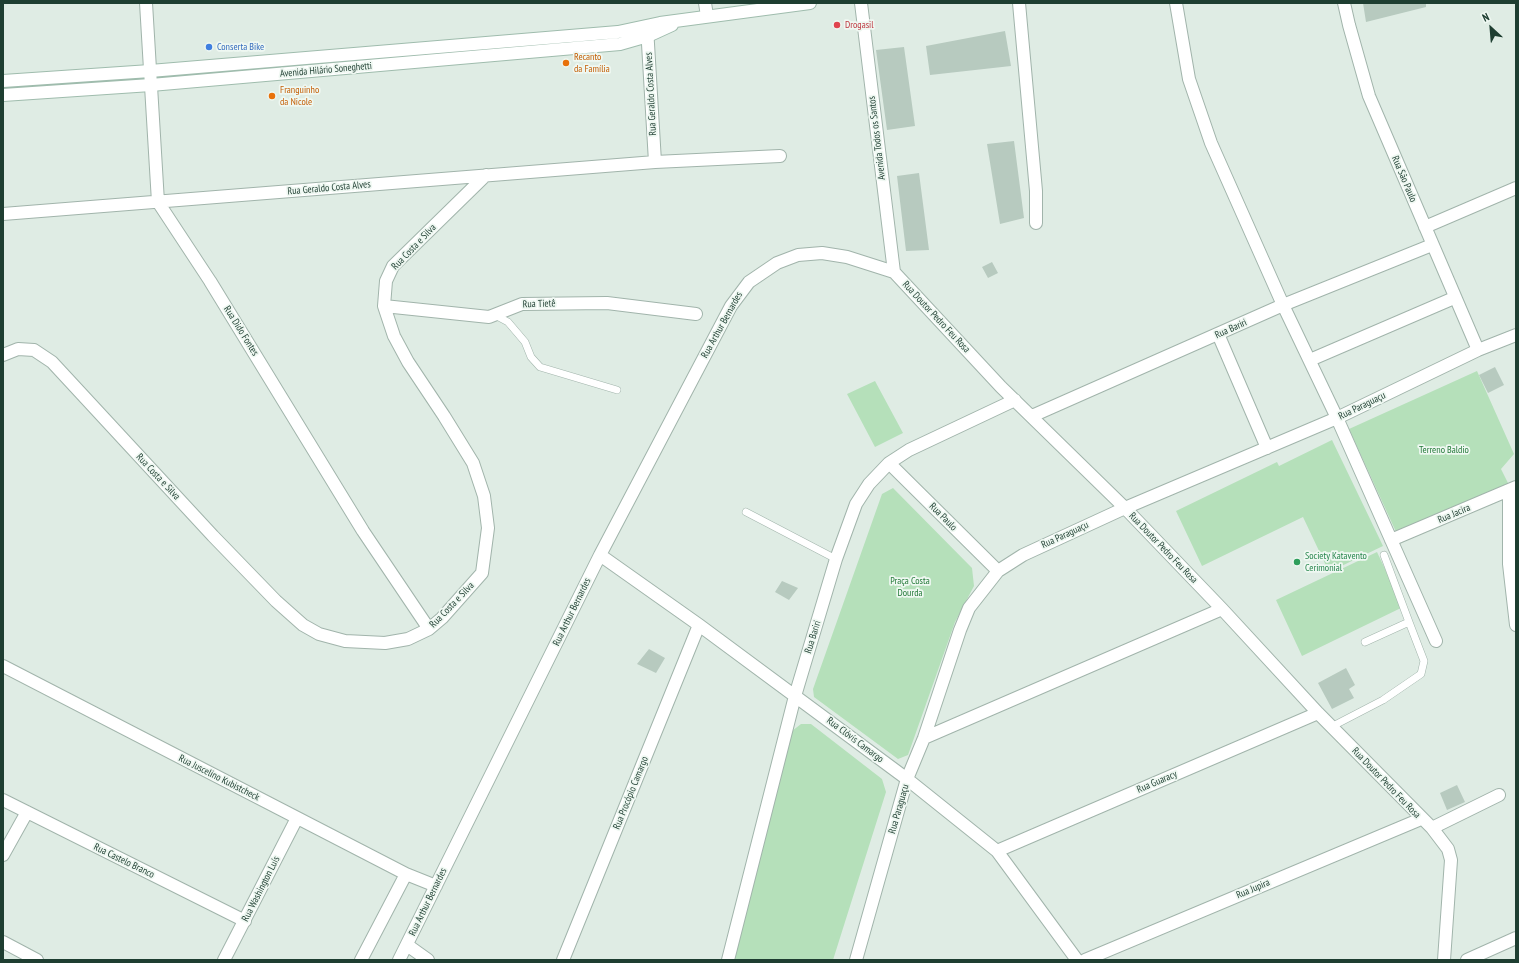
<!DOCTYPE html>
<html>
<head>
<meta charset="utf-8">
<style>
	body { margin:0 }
	#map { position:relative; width:1519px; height:963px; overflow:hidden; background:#dfece4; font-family:"PT Sans Narrow",sans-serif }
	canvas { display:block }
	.frame { position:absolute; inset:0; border:4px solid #1e3e31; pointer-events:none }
	.north { position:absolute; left:1471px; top:8px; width:40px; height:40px; -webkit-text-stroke:3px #eff8f2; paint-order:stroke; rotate:334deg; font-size:11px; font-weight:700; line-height:16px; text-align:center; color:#1e3e31 }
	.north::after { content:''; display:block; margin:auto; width:14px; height:18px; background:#1e3e31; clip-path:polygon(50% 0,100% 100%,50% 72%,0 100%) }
</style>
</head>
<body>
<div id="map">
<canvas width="1519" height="963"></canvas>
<div class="frame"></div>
<div class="north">N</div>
</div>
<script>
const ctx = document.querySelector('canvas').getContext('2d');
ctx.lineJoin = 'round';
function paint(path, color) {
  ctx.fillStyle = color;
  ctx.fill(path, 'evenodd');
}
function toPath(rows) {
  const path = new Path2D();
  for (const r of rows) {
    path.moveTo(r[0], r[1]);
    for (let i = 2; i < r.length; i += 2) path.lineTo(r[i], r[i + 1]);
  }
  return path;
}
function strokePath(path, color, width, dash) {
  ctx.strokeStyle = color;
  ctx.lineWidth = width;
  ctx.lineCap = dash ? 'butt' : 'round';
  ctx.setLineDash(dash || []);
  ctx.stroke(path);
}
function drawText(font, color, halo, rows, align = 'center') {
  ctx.font = font + ' "PT Sans Narrow",sans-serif';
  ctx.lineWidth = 3.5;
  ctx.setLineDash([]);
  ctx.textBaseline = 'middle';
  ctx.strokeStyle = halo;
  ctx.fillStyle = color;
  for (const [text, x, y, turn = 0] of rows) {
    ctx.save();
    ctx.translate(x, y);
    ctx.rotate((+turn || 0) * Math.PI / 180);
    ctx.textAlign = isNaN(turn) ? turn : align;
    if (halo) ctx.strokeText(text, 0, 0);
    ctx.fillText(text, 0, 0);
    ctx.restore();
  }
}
paint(toPath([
	[1477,371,1514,454,1501,469,1509,485,1397,534,1349,429],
	[875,381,903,433,875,447,847,394],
	[1332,440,1383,546,1329,572,1303,517,1202,566,1176,511,1277,462,1279,466],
	[893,488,972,568,974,586,955,622,908,755,898,759,814,697,813,689,882,494],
	[1377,552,1403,607,1302,656,1276,600],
	[801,724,811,724,882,779,886,792,833,960,723,960,792,731]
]), '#b5e0ba');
paint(toPath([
	[1363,3,1426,3,1426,7,1366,22],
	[1005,31,1011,66,930,75,926,46],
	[904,47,915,126,887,130,876,50],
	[1014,141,1024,218,1000,224,987,144],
	[919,173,929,250,906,251,897,176],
	[992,262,998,273,988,278,982,267],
	[1495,367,1504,385,1488,393,1479,375],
	[782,581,798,588,789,600,775,592],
	[649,649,665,658,656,673,637,664],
	[1346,668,1355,685,1349,689,1354,698,1332,709,1318,683],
	[1457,785,1465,802,1447,810,1440,793]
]), '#b7cabf');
const lane = toPath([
	[495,315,508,322,525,342,531,357,540,367,617,390],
	[746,512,836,559],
	[1384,555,1409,622],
	[1331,727,1383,700,1421,674,1424,661,1409,622,1365,642]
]);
const street = toPath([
	[146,3,158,202,210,281,363,531,429,629],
	[705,3,707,16],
	[861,3,894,272],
	[1019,3,1036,191,1036,223],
	[1176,3,1189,79,1211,143,1283,305,1337,418,1436,641],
	[1344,3,1349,25,1369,96,1478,350],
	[647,27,655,162],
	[3,214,655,162,780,156],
	[1425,227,1516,188],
	[384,306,489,317,522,304,607,303,696,314],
	[1218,334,1267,448],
	[3,355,18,349,34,350,52,362,213,536,276,601,303,625,319,634,345,641,385,643,408,639,429,629,442,618,482,573,488,528,484,496,473,463,444,416,408,362,394,336,384,306,386,281,393,266,486,175],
	[1310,360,1454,298],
	[1032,416,1283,305,1432,245],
	[889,463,998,571],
	[1509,490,1509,564,1516,625],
	[1391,540,1516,487],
	[600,555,699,625,907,779,997,851,1077,960],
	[3,666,406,874,436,886],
	[924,738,1222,609],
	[3,800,245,921],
	[1432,828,1499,795],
	[997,851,1318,713],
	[3,855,27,812],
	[3,942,37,960],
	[407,945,428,960],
	[224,960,297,818],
	[361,960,406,874],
	[399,960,600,555,731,306,749,282,777,263,798,255,822,253,847,257,894,272,1001,387,1125,508,1222,609,1318,713,1432,828,1448,849,1451,860,1444,960],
	[563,960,699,625],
	[728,960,795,696,836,559,856,504,869,484,889,463,909,450,1015,400],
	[856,960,907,779,924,738,960,630,969,608,998,571,1023,555,1125,508,1337,418,1478,350,1516,335],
	[1085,960,1421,819],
	[1467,960,1516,938]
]);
const secondary = toPath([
	[3,81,150,71,618,32,660,23,810,3],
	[3,95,151,85,620,44,648,36,672,25]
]);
strokePath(lane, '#a1b4ab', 8);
strokePath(street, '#a1b4ab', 14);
strokePath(secondary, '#9fbcad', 14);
strokePath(lane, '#fff', 7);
strokePath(street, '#fff', 12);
strokePath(secondary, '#fff', 12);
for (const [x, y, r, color] of [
	[837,25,4,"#e0444e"],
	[209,47,4,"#3f7fe0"],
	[566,63,4,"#e8710a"],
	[272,96,4,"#e8710a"],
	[1297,562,4,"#2e9e5b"]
]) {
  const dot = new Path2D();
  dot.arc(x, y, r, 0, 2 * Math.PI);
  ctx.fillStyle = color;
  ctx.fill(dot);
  strokePath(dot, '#eff8f2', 1.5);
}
drawText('10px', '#be3a42', '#eff8f2', [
	["Drogasil",845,25]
], 'left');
drawText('10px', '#366cbe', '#eff8f2', [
	["Conserta Bike",217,47]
], 'left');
drawText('10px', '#c56008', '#eff8f2', [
	["Recanto",574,57],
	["da Família",574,69],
	["Franguinho",280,90],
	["da Nicole",280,102]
], 'left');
drawText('10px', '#1e3e31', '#eff8f2', [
	["Avenida Hilário Soneghetti",326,70,-5],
	["Rua Geraldo Costa Alves",651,94,-93],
	["Avenida Todos os Santos",877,138,-97],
	["Rua São Paulo",1404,179,67],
	["Rua Geraldo Costa Alves",329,188,-5],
	["Rua Costa e Silva",414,247,-46],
	["Rua Tietê",539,304,-2],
	["Rua Doutor Pedro Feu Rosa",936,317,47],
	["Rua Arthur Bernardes",722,325,-61],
	["Rua Bariri",1231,329,-24],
	["Rua Dido Fontes",241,331,58],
	["Rua Paraguaçu",1362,406,-26],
	["Rua Costa e Silva",158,477,47],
	["Rua Jacira",1454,514,-23],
	["Rua Paulo",943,517,45],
	["Rua Paraguaçu",1065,535,-25],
	["Rua Doutor Pedro Feu Rosa",1163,548,46],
	["Rua Costa e Silva",452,605,-46],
	["Rua Arthur Bernardes",572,612,-64],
	["Rua Bariri",813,637,-73],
	["Rua Clóvis Camargo",855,740,37],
	["Rua Juscelino Kubistcheck",219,778,27],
	["Rua Guaracy",1157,782,-23],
	["Rua Doutor Pedro Feu Rosa",1386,783,46],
	["Rua Procópio Camargo",631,793,-68],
	["Rua Paraguaçu",899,809,-74],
	["Rua Castelo Branco",124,861,26],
	["Rua Washington Luís",261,889,-63],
	["Rua Jupira",1253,889,-23],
	["Rua Arthur Bernardes",428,902,-64]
]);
drawText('10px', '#237938', '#eff8f2', [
	["Terreno Baldio",1444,450],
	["Praça Costa",910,581],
	["Dourda",910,593]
]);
drawText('10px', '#27864d', '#eff8f2', [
	["Society Katavento",1305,556],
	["Cerimonial",1305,568]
], 'left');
</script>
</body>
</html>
